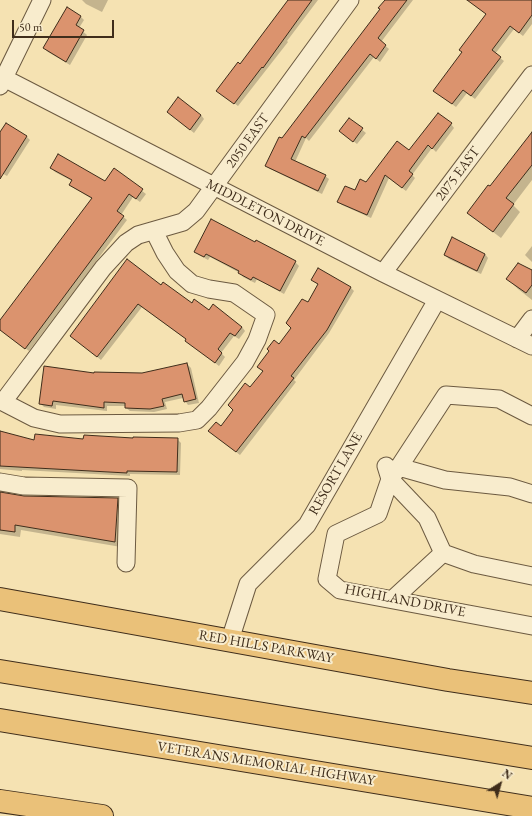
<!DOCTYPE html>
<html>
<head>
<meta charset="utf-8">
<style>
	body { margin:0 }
	#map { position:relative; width:532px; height:816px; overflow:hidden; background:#f5e2b2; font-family:"EB Garamond",serif }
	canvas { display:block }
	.north { position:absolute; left:480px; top:764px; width:40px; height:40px; -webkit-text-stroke:3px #f8eccd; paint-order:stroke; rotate:37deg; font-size:11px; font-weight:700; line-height:16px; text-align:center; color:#3f2d1b }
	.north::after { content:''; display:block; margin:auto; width:14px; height:18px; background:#3f2d1b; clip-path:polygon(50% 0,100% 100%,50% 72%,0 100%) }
	.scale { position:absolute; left:12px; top:20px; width:102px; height:18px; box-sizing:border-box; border:2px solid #3f2d1b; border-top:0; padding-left:5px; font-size:12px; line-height:14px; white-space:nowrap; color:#3f2d1b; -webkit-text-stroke:3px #f8eccd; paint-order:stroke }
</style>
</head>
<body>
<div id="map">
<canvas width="532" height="816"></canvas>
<div class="north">N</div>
<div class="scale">50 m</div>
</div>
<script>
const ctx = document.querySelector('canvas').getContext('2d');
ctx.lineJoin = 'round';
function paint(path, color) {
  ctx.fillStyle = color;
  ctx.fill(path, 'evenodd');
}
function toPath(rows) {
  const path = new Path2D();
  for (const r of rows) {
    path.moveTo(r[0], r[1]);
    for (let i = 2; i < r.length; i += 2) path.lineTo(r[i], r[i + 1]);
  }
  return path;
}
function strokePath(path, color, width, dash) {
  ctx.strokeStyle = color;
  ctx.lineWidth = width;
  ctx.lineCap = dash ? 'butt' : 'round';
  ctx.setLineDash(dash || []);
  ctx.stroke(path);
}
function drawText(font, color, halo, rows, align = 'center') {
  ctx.font = font + ' "EB Garamond",serif';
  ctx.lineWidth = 4;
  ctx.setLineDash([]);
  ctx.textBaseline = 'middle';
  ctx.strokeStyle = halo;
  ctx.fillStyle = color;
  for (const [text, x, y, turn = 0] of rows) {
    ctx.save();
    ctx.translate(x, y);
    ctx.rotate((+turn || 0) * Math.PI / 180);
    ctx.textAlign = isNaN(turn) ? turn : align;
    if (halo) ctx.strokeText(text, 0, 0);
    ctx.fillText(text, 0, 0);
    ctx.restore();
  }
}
paint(toPath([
	[82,0,108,0,102,12,86,4],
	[289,0,318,0,287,41,288,42,238,106,221,94,240,65],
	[386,0,413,0,381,42,389,49,380,62,374,57,309,141,306,138,295,162,325,176,329,179,322,194,270,169,266,166,283,140,381,9],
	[470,0,532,0,532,24,523,36,514,29,495,54,504,61,475,99,467,93,456,107,438,94,487,15,473,4],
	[80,16,84,20,79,28,87,35,70,65,48,52,44,48],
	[168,112,201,115,204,119,194,133],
	[349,119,366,133,357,144,344,134],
	[451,124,454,128,436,152,432,148,412,175,415,178,406,191,389,178,371,218,342,205,338,202,356,192,409,152],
	[532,131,532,180,513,205,520,212,501,238,476,219,469,212,490,188,529,138,528,137],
	[0,134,27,137,30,140,7,176,0,172],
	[51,168,106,182,115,170,146,194,140,202,133,197,121,215,127,220,29,351,0,330,0,322,92,199,74,188,70,185,72,181,55,172],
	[453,239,485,254,488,258,481,274,449,259,445,255],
	[255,243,295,262,299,266,284,294,257,279,255,283,243,277,240,273,210,257,208,260,199,255,195,252],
	[532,246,532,262,525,255],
	[532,271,532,300,518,289,508,279],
	[312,280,350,287,354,291,329,333,294,380,296,382,240,455,213,434,221,427,264,372,258,367,279,345,308,304,319,285],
	[161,286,192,304,242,327,245,331,239,339,234,336,221,353,225,357,219,366,190,344,187,340,142,307,101,360,75,339],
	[187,364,191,368,199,403,188,405,183,398,165,402,167,409,154,412,130,411,126,408,126,406,107,406,107,411,56,405,56,409,44,407,40,403,95,375,142,374],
	[0,432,35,442,177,439,181,443,180,475,130,474,130,476,22,470,22,471,0,469],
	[0,493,22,497,117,499,123,504,121,547,21,530,20,537,0,534]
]), '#0003');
const building = toPath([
	[288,0,312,0,263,68,262,67,234,104,216,91,238,62,240,64,288,0],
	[385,0,407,0,378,38,386,45,376,59,370,54,305,138,302,136,291,159,326,175,318,191,265,166,279,137,282,138,380,9,378,8,385,0],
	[467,0,532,0,532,15,519,33,510,26,492,50,501,57,471,96,463,90,452,104,433,91,462,52,459,50,486,14,467,0],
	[67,7,81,16,76,25,84,30,66,62,43,48,67,7],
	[178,97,201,115,190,130,167,112,178,97],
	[438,113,452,123,432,149,428,145,409,171,413,174,402,188,385,175,367,215,337,202,345,186,355,190,360,179,366,182,397,141,409,150,438,113],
	[349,118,363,128,353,142,339,131,349,118],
	[6,123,27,136,0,179,0,132,6,123],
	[532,132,532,165,506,198,514,204,493,232,467,213,488,185,490,186,532,132],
	[58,154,105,181,114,168,143,189,136,199,129,194,117,211,124,216,25,349,0,330,0,320,92,198,69,185,72,180,50,168,58,154],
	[211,219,255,242,256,240,296,261,280,291,253,277,251,280,238,273,239,271,206,254,204,257,194,252,211,219],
	[452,237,485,254,477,271,444,255,452,237],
	[127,259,161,285,163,282,192,303,194,299,209,310,213,304,242,327,235,336,230,333,218,349,222,353,215,363,185,341,186,339,138,304,97,357,70,336,127,259],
	[518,263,532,270,532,285,526,293,506,279,518,263],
	[318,268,351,287,327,330,291,376,294,378,236,452,208,431,216,422,221,426,233,410,228,405,236,395,245,383,250,387,263,371,257,367,269,351,267,349,274,340,279,344,291,328,286,323,302,299,308,302,318,284,311,280,318,268],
	[187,363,196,399,184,402,182,394,162,399,164,406,150,409,125,408,125,403,104,402,104,408,53,401,52,406,39,404,44,366,94,373,94,372,142,373,187,363],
	[0,431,34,440,35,434,83,439,84,435,133,438,133,437,178,438,177,472,127,471,127,473,0,466,0,431],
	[0,492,24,496,118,498,115,542,15,525,15,532,0,530,0,492]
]);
paint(building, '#db936e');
strokePath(building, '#3f2d1b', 1);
const minor = toPath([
	[0,76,383,273,532,346],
	[0,86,42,0],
	[383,273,532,75],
	[517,339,532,319],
	[0,401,3,402,34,418,60,424,179,423,197,420,209,408,245,362,257,340,266,315,234,293,209,289,192,284,177,271,165,253,154,231],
	[3,402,103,268,126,243,138,235,183,222,196,211,350,0],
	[386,466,390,479,378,514,336,534,327,579,340,590,532,626],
	[399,467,445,480,510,487,532,494],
	[390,479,399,467,446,395,499,399,532,416],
	[390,479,427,518,443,553,474,564,532,576],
	[0,482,24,486,128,488,126,563],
	[393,599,443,553],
	[230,640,248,584,307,525,437,300]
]);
const major = toPath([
	[0,599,448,680,532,693],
	[0,801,102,816]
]);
const highway = toPath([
	[0,671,532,758],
	[0,720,532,808]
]);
strokePath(minor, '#6c5a41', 19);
strokePath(major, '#3f2d1b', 24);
strokePath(highway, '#3f2d1b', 24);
strokePath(minor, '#f8eccd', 17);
strokePath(major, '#eac179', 22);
strokePath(highway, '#eac179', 22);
drawText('14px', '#3f2d1b', '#f8eccd', [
	["2050 EAST",248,141,-54],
	["2075 EAST",458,174,-53],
	["MIDDLETON DRIVE",265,213,27],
	["RESORT LANE",336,474,-60],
	["HIGHLAND DRIVE",405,601,11],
	["RED HILLS PARKWAY",266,647,10],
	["VETERANS MEMORIAL HIGHWAY",266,764,9]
]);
</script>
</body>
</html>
